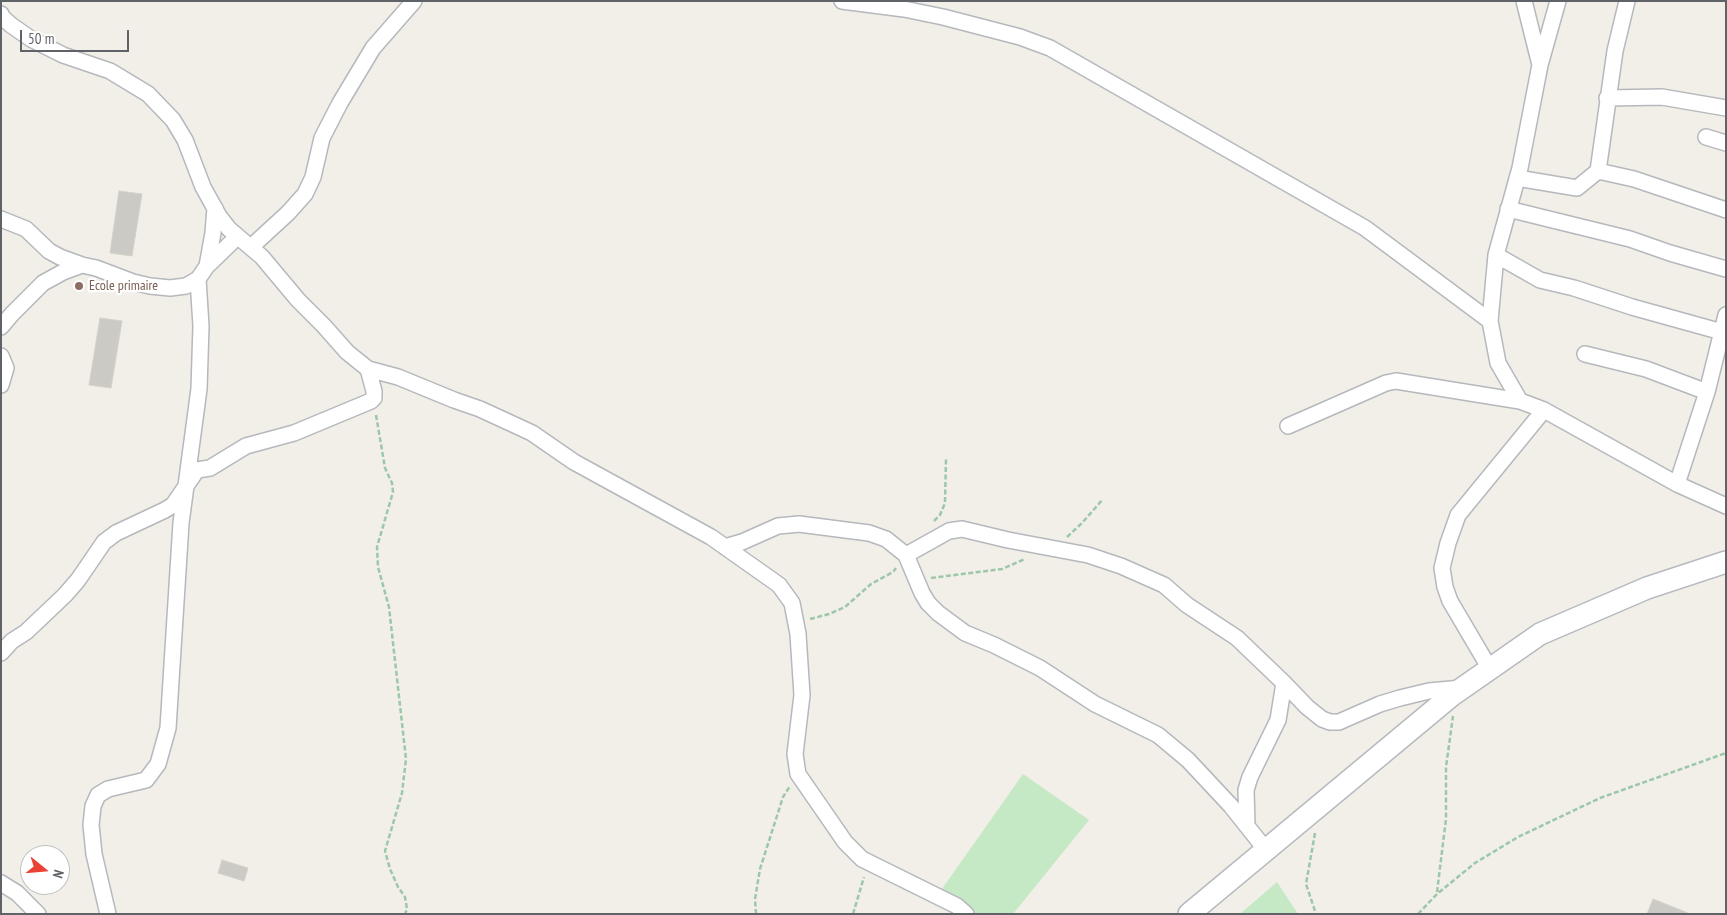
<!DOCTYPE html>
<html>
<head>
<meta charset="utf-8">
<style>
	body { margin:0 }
	#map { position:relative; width:1727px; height:915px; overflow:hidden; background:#f1efe8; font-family:"PT Sans Narrow",sans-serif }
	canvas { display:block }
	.frame { position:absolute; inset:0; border:2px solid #5f6368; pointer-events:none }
	.north { position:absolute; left:20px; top:845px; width:50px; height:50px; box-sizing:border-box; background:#fff; border:1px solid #bfc1c3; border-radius:50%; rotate:107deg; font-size:14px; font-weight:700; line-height:20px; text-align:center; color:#5f6368 }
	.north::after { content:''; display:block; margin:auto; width:18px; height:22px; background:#ea4335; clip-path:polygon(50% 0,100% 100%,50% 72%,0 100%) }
	.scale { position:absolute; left:20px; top:30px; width:109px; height:22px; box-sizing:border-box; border:2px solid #5f6368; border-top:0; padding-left:6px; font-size:15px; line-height:18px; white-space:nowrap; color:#5f6368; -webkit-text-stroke:4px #fff; paint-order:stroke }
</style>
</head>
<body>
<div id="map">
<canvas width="1727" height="915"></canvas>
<div class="frame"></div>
<div class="north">N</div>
<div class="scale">50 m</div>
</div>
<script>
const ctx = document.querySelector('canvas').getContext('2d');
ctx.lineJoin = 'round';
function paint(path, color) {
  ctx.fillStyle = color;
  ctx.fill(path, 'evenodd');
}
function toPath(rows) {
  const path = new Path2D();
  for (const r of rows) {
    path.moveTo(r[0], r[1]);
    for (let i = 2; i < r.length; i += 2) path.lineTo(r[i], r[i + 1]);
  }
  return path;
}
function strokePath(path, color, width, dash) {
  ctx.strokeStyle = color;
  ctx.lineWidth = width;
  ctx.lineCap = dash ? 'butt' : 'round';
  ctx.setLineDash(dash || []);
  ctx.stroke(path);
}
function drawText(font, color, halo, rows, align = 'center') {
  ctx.font = font + ' "PT Sans Narrow",sans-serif';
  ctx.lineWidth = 4.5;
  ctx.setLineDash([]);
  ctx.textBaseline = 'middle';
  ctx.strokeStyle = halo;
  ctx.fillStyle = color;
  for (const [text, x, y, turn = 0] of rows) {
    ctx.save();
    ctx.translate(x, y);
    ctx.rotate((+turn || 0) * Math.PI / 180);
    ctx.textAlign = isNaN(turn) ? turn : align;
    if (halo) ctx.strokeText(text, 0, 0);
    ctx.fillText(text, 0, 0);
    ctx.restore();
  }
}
paint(toPath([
	[1023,774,1089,820,1013,914,966,914,937,896],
	[1277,882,1298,914,1240,914]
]), '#c5e8c5');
const building = toPath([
	[119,191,142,194,132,256,110,253,119,191],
	[100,318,122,321,111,388,89,385,100,318],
	[222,860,248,868,244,881,218,873,222,860],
	[1653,899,1688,913,1688,914,1647,914,1653,899]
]);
paint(building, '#cccac5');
strokePath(building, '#d6d1c6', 1);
const street = toPath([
	[842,1,904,9,943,17,1020,37,1050,48,1365,228,1490,321,1498,363,1520,401,1544,410,1677,484,1726,506],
	[1524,1,1540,65],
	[1,14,3,18,11,25,31,39,63,55,110,71,148,94,173,120,185,140,203,187,219,216,229,229,262,257,298,300,324,326,347,352,368,369,398,377,454,400,480,409,532,433,574,462,711,537,779,585,792,603,798,634,802,695,795,754,798,774,845,842,862,859,957,906,966,914],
	[1607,98,1662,97,1726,108],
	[1706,137,1726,143],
	[1598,171,1615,51,1627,1],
	[1517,178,1577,188,1598,171,1634,179,1726,210],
	[1508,209,1630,239,1670,253,1726,269],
	[1,219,26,229,49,251,60,257,82,265,96,268,133,282,150,286,170,288,186,286,198,279,207,266,237,237],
	[251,247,288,213,305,194,313,177,322,138,340,103,373,48,414,1],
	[1496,255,1540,280,1574,288,1632,307,1722,332],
	[207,266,213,233,215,208],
	[1490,321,1496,255,1520,168,1540,65,1558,1],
	[1,327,12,314,43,283,63,272,82,265],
	[1585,354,1646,369,1707,392],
	[1,356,6,368,1,385],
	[1288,426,1386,383,1396,381,1520,401],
	[1677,484,1707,392,1726,315],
	[725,547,742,542,778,526,799,524,869,533,886,539,906,555,922,593,928,603,938,613,965,633,994,645,1040,668,1095,704,1158,735,1188,760,1231,806,1266,850],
	[906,555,949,531,962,529,1008,540,1088,555,1121,566,1164,585,1187,605,1237,638,1284,683,1278,720,1250,777,1246,790,1247,826],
	[1,653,12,641,26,632,65,595,78,580,104,542,116,533,165,510,173,505,197,470,210,468,246,446,294,433,371,401,374,398,374,391,368,369],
	[1490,669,1450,601,1445,587,1442,568,1448,543,1458,515,1544,410],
	[1284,683,1307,707,1322,719,1330,722,1339,722,1380,704,1400,698,1429,691,1462,688],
	[1,883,17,893,38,914],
	[108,914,94,854,91,825,93,806,98,795,108,789,146,780,158,764,168,728,181,523,199,389,201,326,198,279]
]);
const secondary = toPath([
	[1189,914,1451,696,1540,634,1647,588,1726,562]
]);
strokePath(street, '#b5b8bc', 18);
strokePath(secondary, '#b6babf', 24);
strokePath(toPath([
	[376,415,385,468,392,483,393,492,377,547,378,567,389,607,406,759,402,793,385,851,390,869,398,887,405,897,407,909,405,914],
	[934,521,940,515,945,503,946,458],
	[1067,537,1082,523,1103,499],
	[931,578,1002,569,1025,559],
	[810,619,829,614,845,607,871,584,893,572,896,568],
	[1315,833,1306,884,1316,914],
	[1437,892,1446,819,1446,767,1453,716],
	[756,914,755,899,760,869,783,797,790,786],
	[853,914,864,877],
	[1418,914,1437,894,1475,863,1518,837,1600,798,1726,753]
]), '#9cc7a9', 2.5, [5, 2.5]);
strokePath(street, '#fff', 15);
strokePath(secondary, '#fff', 21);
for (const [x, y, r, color] of [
	[79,286,5,"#8d6e63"]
]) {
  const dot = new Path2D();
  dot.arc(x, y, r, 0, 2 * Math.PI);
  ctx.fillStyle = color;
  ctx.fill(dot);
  strokePath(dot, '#fff', 2);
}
drawText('14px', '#785e54', '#fff', [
	["Ecole primaire",89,286]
], 'left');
</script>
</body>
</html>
